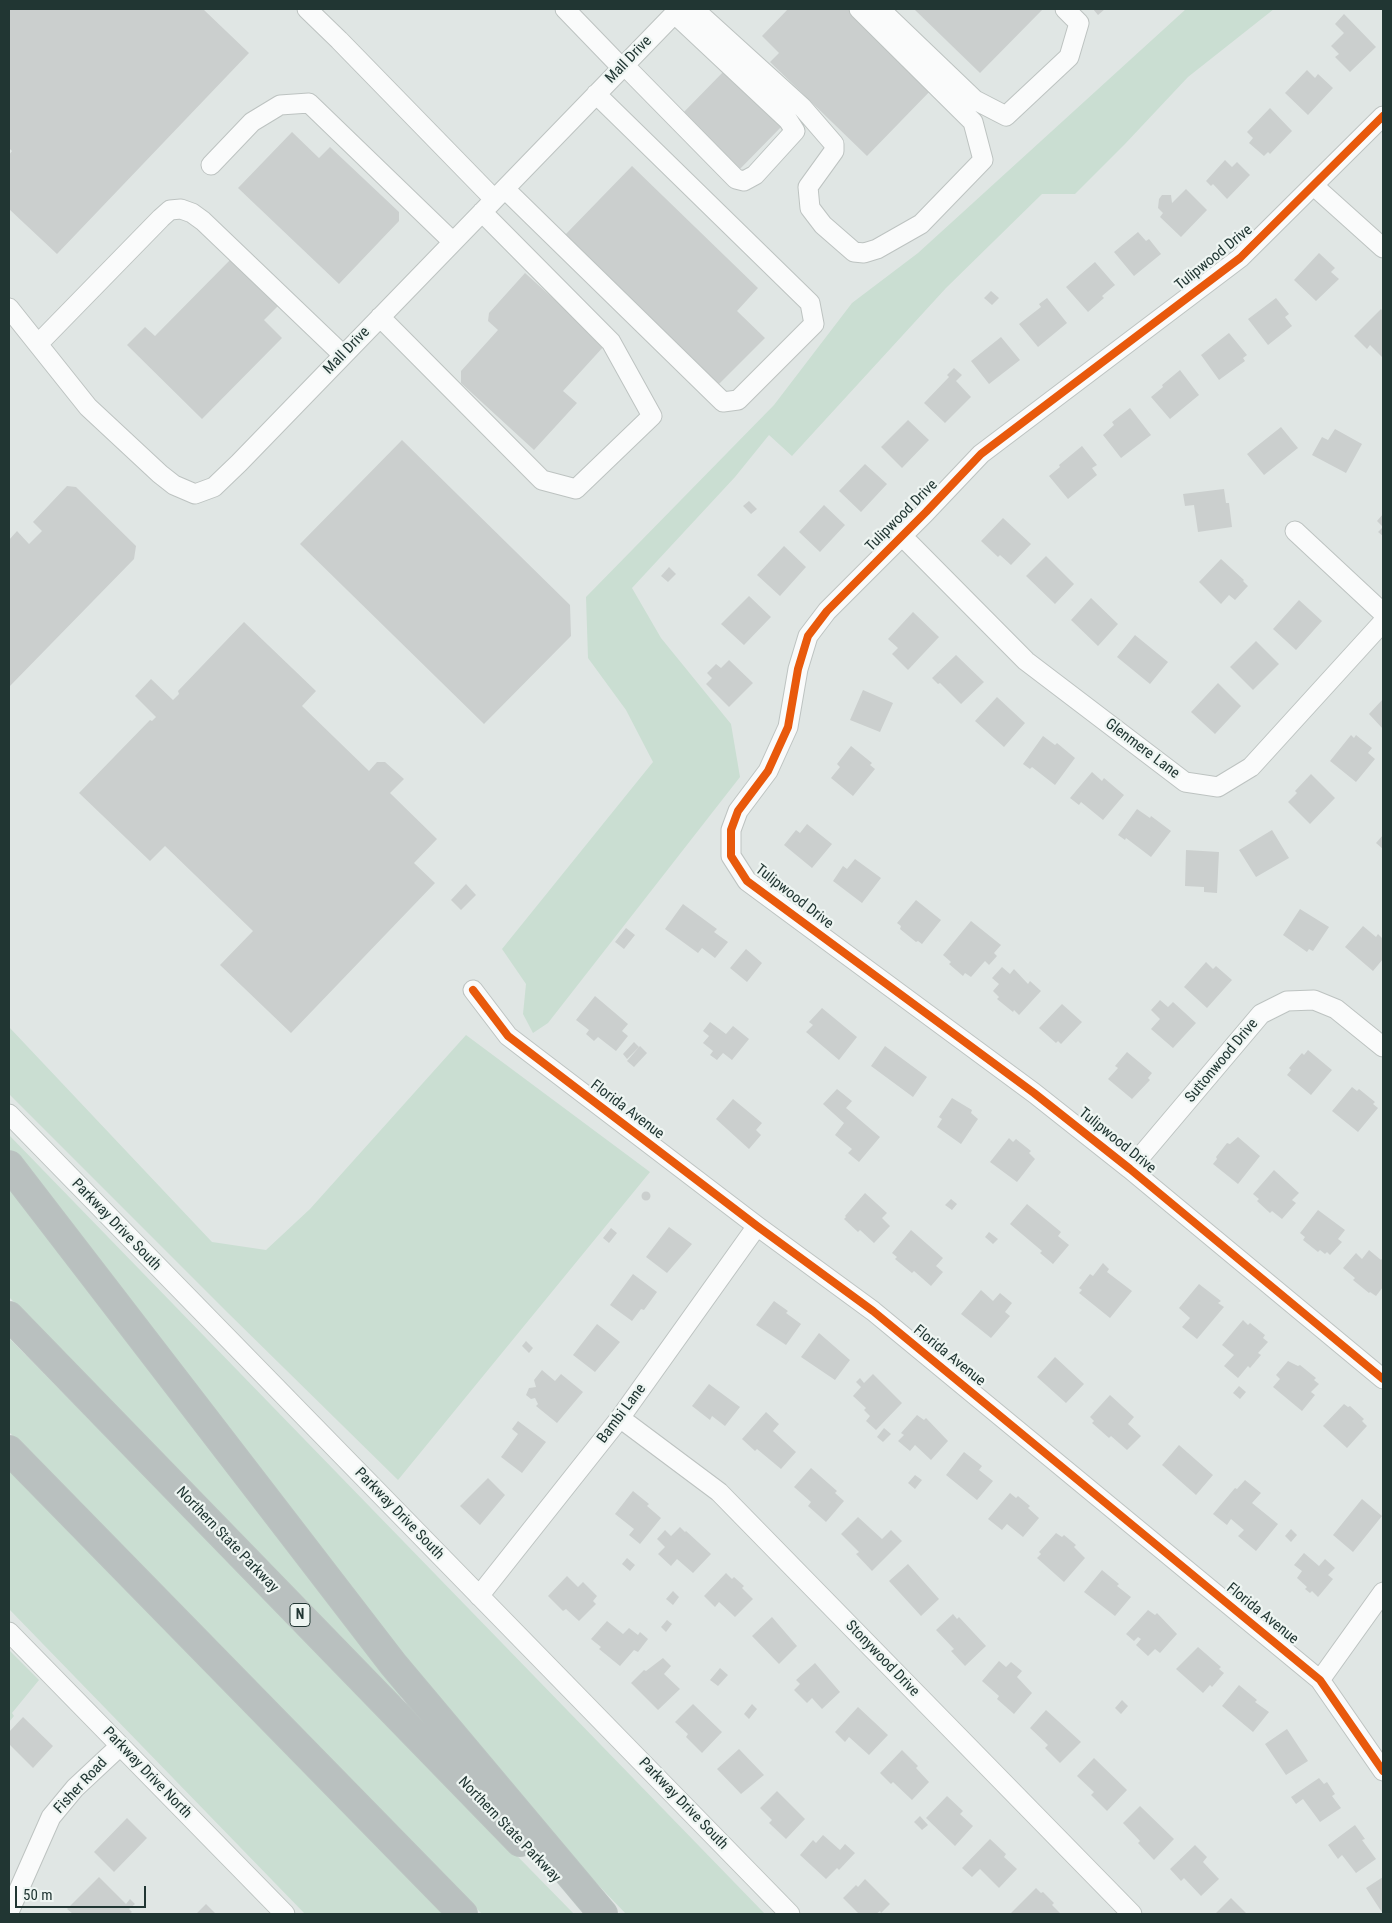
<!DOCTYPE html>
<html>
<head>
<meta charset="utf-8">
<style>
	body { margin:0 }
	#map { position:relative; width:1392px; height:1923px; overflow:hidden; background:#e0e6e4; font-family:"Roboto Condensed",sans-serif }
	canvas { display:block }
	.frame { position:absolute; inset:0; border:10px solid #213633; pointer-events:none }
	.scale { position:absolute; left:15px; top:1886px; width:131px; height:22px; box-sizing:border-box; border:2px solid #213633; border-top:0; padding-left:6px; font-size:15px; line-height:18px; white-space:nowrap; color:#213633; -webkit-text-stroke:4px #eef5f2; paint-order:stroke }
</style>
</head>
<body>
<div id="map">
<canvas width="1392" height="1923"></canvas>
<div class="frame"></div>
<div class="scale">50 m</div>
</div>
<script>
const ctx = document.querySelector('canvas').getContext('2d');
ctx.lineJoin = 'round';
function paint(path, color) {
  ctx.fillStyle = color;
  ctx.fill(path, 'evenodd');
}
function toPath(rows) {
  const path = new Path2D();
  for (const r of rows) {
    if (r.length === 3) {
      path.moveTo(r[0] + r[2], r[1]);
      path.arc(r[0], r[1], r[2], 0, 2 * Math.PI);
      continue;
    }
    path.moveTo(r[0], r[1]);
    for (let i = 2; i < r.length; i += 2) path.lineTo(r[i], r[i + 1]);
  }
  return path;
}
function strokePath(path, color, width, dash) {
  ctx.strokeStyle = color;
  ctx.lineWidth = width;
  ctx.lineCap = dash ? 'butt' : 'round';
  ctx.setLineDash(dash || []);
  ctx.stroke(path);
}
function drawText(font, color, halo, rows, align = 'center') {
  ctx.font = font + ' "Roboto Condensed",sans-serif';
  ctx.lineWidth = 4.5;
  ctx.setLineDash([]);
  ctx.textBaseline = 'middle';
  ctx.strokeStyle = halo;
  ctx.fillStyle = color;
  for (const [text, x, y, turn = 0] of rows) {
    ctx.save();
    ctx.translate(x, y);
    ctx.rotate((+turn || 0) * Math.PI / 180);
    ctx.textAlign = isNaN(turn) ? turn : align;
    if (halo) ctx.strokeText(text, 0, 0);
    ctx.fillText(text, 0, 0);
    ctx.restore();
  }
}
paint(toPath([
	[1186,9,1274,9,1188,77,1125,144,1075,194,1042,194,946,288,792,456,769,435,735,477,632,588,661,638,731,724,740,777,548,1023,533,1033,523,1014,526,984,502,949,653,762,626,710,588,658,586,597,774,405,852,303,918,253],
	[9,1027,212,1242,266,1250,310,1209,466,1035,650,1172,398,1480,227,1312,9,1094],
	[9,1135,765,1914,626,1914,536,1820,388,1645,9,1149],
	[9,1174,410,1700,399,1697,9,1297],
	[9,1338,255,1588,574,1914,482,1914,9,1432],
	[9,1467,447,1914,305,1914,9,1609],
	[9,1650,39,1680,12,1713,14,1716,9,1722]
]), '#caded2');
paint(toPath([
	[9,9,203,9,249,53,57,254,9,209,9,155,12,151,9,148],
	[788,9,854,9,934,87,867,156,770,62,779,53,762,36],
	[914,9,1043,9,980,73],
	[1093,9,1105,9,1098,15],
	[1344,14,1376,47,1350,72,1335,57,1339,54,1331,46,1344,33,1335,24],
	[726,69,783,125,738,171,681,115],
	[1307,70,1315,78,1318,74,1333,88,1308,115,1285,93],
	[1270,108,1292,131,1270,154,1268,152,1264,156,1249,143,1253,138,1247,132],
	[292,132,319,158,330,147,399,212,399,221,339,284,238,188],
	[1225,160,1232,167,1237,162,1250,175,1227,199,1213,184,1211,186,1206,181],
	[632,166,758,288,737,311,765,338,719,384,565,235],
	[1186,189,1207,210,1181,237,1160,217,1163,213,1158,208,1159,199,1162,195,1171,195,1172,203],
	[1138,232,1146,241,1149,239,1161,254,1134,276,1114,252],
	[1319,253,1335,268,1331,272,1339,279,1316,301,1294,280],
	[231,259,278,306,264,320,282,338,202,419,127,345,145,327,155,336],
	[1095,262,1115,285,1102,296,1104,298,1088,312,1066,287],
	[525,273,605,345,563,391,577,403,534,450,461,383,461,371,498,330,488,321,489,313],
	[991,291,999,298,992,305,984,298],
	[1047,298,1067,323,1038,347,1019,324,1041,307,1039,304],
	[1276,298,1289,314,1285,317,1292,326,1268,345,1248,319],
	[1381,309,1383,312,1383,358,1370,345,1367,349,1354,336],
	[1229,333,1247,355,1243,358,1245,361,1219,380,1201,355],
	[1001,337,1020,360,989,384,971,361],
	[954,368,962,375,956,381,971,397,945,423,924,403,949,377,947,375],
	[1180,370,1199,395,1170,419,1151,397,1163,387,1162,385],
	[1130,408,1151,435,1121,458,1103,435,1114,425,1112,422],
	[908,420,929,440,902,468,881,447],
	[1281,427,1298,448,1264,475,1247,454],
	[1335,429,1362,444,1346,473,1312,455,1322,437,1328,440],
	[402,440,570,605,571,636,484,724,300,544],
	[1082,446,1097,465,1092,468,1097,475,1068,499,1049,476,1060,467,1059,465],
	[865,464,887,484,861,512,839,491],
	[67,486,76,487,136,546,134,559,9,687,9,540,17,531,29,544,42,531,33,522],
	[1224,489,1226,503,1229,503,1232,527,1198,532,1194,505,1185,506,1183,494],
	[749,501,757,509,751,514,743,506],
	[824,505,845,525,820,552,799,532],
	[1383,514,1383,536,1378,532,1383,527,1377,521],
	[1003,518,1031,544,1011,565,1000,555,998,557,981,541],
	[784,546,806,567,780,596,757,575],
	[1046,556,1074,584,1055,604,1026,576],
	[1221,559,1244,580,1243,581,1248,586,1235,600,1229,595,1221,604,1199,582],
	[669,567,676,574,668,582,661,576],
	[749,596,771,617,744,645,721,624],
	[1091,598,1118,624,1098,646,1071,620],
	[1299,600,1322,621,1296,650,1273,629],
	[913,612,939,637,908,670,892,654,898,648,888,639],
	[244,622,316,691,302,706,369,771,377,762,385,762,404,779,390,793,437,839,414,863,435,883,291,1033,220,965,253,931,165,846,150,861,79,793,150,720,152,721,156,717,135,696,151,679,173,700,179,694,178,691],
	[1135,635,1168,662,1150,684,1117,657],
	[1256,641,1279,664,1253,690,1230,667],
	[956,655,984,682,961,704,940,683,938,684,932,678],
	[729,660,753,683,729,707,706,684,712,678,707,673,716,664,721,668],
	[1218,683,1241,706,1215,734,1191,712],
	[863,690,893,703,880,732,850,720],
	[997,697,1025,723,1004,747,975,721],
	[1383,699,1383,729,1369,714],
	[1351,735,1354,738,1356,735,1372,748,1368,753,1375,759,1356,782,1330,761],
	[1043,736,1055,745,1057,743,1075,758,1055,785,1032,767,1030,769,1023,764],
	[851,746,872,763,870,765,875,769,853,796,831,778,840,767,837,764],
	[1092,772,1102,781,1104,778,1124,795,1103,820,1081,802,1079,805,1070,798],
	[1311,774,1335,798,1310,824,1288,802,1297,793,1295,791],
	[1137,809,1150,818,1151,816,1171,831,1151,857,1126,838,1125,840,1118,835],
	[807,824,832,844,812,868,784,845,796,830,800,833],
	[1272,830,1289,858,1256,877,1239,850],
	[1383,835,1383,849,1376,843],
	[1186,850,1219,852,1217,893,1204,892,1204,887,1185,886],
	[855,859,881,878,862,903,833,881,843,866,847,869],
	[466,884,476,895,461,910,451,900],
	[916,900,941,920,922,944,918,941,916,942,900,929,901,926,897,923],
	[683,904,717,929,714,932,728,942,715,958,702,948,698,953,665,929],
	[1300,909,1329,927,1313,951,1309,949,1307,952,1283,935],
	[971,921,1001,945,994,953,997,956,989,965,985,961,971,977,965,973,963,976,949,964,951,962,943,955],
	[1363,926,1376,937,1378,934,1383,939,1383,959,1373,971,1345,947],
	[626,928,635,935,624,949,615,942],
	[746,949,762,963,747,982,730,968],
	[1206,962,1213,969,1216,966,1232,980,1207,1008,1184,987],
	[1002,967,1010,974,1014,969,1028,984,1030,981,1041,991,1019,1015,1014,1010,1013,1012,997,999,999,997,993,991,999,984,992,978],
	[595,996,628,1024,622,1031,628,1036,616,1051,598,1037,594,1041,586,1034,589,1030,576,1020],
	[1160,1000,1168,1007,1173,1002,1196,1023,1173,1048,1151,1029,1160,1019,1151,1010],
	[1062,1004,1082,1022,1061,1044,1058,1041,1056,1043,1039,1028],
	[822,1008,857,1037,839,1060,806,1032,813,1025,809,1022],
	[710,1022,726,1034,733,1026,749,1039,732,1060,723,1053,717,1060,710,1055,713,1051,703,1043,709,1036,703,1031],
	[634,1042,639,1047,627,1059,623,1054],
	[640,1046,647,1053,634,1067,627,1061],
	[885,1046,927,1077,913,1097,871,1066],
	[1308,1050,1332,1070,1311,1095,1287,1075,1291,1070,1289,1068,1302,1053,1304,1055],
	[1127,1052,1152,1073,1148,1078,1150,1080,1132,1099,1108,1079,1118,1068,1115,1066],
	[1352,1087,1357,1091,1359,1089,1375,1102,1373,1104,1378,1108,1358,1132,1332,1111],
	[837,1089,852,1101,846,1108,880,1137,859,1162,848,1153,852,1149,835,1135,844,1123,823,1104],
	[952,1098,972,1110,971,1113,978,1119,961,1144,937,1127,942,1119,939,1117],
	[733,1099,762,1123,756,1130,761,1135,749,1149,716,1119],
	[1238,1137,1260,1156,1238,1184,1213,1164,1217,1159,1216,1157,1227,1143,1230,1144],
	[1009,1138,1013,1142,1016,1139,1031,1151,1029,1153,1035,1159,1017,1182,990,1162],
	[1274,1170,1299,1193,1292,1200,1296,1203,1282,1219,1272,1211,1270,1213,1257,1201,1259,1199,1253,1194],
	[646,1196,4.5],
	[865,1193,887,1213,882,1218,890,1226,874,1243,860,1230,858,1232,844,1219,846,1217,845,1216],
	[951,1199,957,1204,952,1210,945,1205],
	[1027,1204,1061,1232,1058,1236,1069,1245,1053,1264,1040,1253,1042,1251,1010,1224],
	[1318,1210,1345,1230,1338,1239,1342,1242,1330,1255,1327,1252,1325,1254,1320,1250,1318,1252,1303,1240,1305,1237,1300,1233],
	[669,1227,692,1244,667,1273,646,1257],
	[611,1228,617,1233,609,1243,603,1238],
	[911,1230,943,1258,936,1266,943,1272,931,1286,914,1271,912,1273,895,1259,897,1257,892,1253],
	[989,1232,998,1239,993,1244,985,1237],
	[1369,1250,1381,1260,1383,1258,1383,1287,1376,1296,1370,1292,1369,1293,1353,1280,1355,1278,1343,1268,1356,1253,1362,1259],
	[1103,1263,1109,1269,1107,1272,1132,1291,1110,1318,1079,1293,1082,1290,1079,1288,1090,1274,1093,1276],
	[633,1274,657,1292,644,1310,641,1309,632,1321,610,1305],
	[1199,1284,1221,1301,1218,1303,1224,1307,1197,1339,1182,1327,1190,1318,1179,1308],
	[981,1290,993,1301,1000,1293,1012,1303,1005,1312,1010,1316,991,1338,961,1314],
	[774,1301,788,1311,786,1313,801,1324,786,1345,756,1325],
	[1243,1320,1248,1325,1250,1323,1265,1335,1263,1338,1268,1342,1258,1353,1261,1355,1250,1368,1248,1366,1238,1378,1224,1366,1234,1355,1222,1345],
	[597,1324,620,1342,595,1372,573,1355],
	[819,1333,850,1360,835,1380,801,1357],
	[526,1341,533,1348,529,1353,522,1346],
	[1055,1357,1084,1384,1066,1403,1037,1377],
	[1288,1361,1298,1366,1300,1365,1316,1378,1314,1380,1319,1384,1311,1392,1315,1395,1302,1411,1273,1387,1280,1379,1276,1375],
	[542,1370,555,1381,561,1374,583,1392,557,1423,536,1406,538,1404,535,1398,531,1399,526,1395,529,1388,536,1387,534,1380],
	[873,1374,902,1403,876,1430,866,1421,870,1416,864,1410,866,1408,853,1396,861,1387,856,1382,860,1378,864,1383],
	[709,1384,740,1407,725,1426,712,1416,710,1420,692,1406],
	[1239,1386,1246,1392,1240,1399,1233,1393],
	[1110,1395,1134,1417,1128,1424,1141,1436,1127,1450,1111,1436,1109,1438,1092,1423,1094,1421,1090,1417],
	[1344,1404,1348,1407,1350,1406,1364,1419,1362,1421,1367,1426,1347,1448,1323,1426],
	[766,1412,779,1424,773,1431,796,1452,781,1469,757,1449,755,1451,742,1439],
	[917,1415,924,1420,926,1418,948,1441,931,1460,915,1445,910,1451,898,1441,904,1435,901,1433],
	[518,1421,546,1442,522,1473,501,1457,518,1434,512,1429],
	[884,1428,891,1434,883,1442,877,1437],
	[1179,1445,1213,1475,1196,1495,1162,1465],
	[964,1452,982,1466,979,1470,993,1481,977,1500,946,1475],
	[811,1468,837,1491,835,1493,844,1501,826,1522,808,1506,811,1502,794,1487],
	[915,1475,922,1480,915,1489,908,1483],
	[488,1478,505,1495,480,1525,460,1506],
	[1245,1480,1261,1493,1252,1503,1278,1524,1256,1551,1238,1536,1244,1530,1231,1519,1227,1525,1213,1514,1235,1488,1237,1489],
	[633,1491,649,1504,647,1506,661,1518,640,1544,629,1535,634,1529,615,1514],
	[1010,1493,1016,1498,1018,1496,1030,1506,1028,1508,1039,1518,1023,1537,1007,1524,1002,1530,988,1519],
	[1362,1499,1382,1516,1353,1552,1333,1535],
	[858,1517,882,1539,891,1530,902,1541,872,1571,856,1554,859,1552,841,1534],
	[680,1527,685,1532,686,1531,711,1554,693,1573,677,1559,671,1566,658,1554,665,1547,657,1539,665,1530,671,1536],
	[1291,1529,1297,1535,1291,1542,1285,1536],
	[1056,1533,1062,1537,1064,1535,1076,1545,1074,1547,1085,1558,1064,1582,1037,1558,1041,1554,1039,1552],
	[1304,1553,1319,1566,1325,1559,1335,1568,1328,1575,1333,1579,1318,1597,1312,1591,1310,1593,1305,1589,1307,1587,1297,1578,1302,1571,1294,1565],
	[627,1558,635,1565,630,1571,622,1564],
	[908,1564,939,1599,921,1616,889,1581],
	[1102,1570,1119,1584,1117,1586,1131,1597,1115,1616,1084,1592],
	[726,1573,732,1579,734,1577,744,1586,742,1588,753,1599,735,1617,719,1602,715,1607,704,1596],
	[567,1576,578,1587,583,1582,597,1596,593,1601,596,1604,579,1621,566,1609,563,1611,548,1596],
	[673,1591,679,1597,673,1605,666,1599],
	[1148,1610,1155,1615,1157,1613,1177,1634,1160,1653,1155,1649,1148,1656,1136,1645,1141,1639,1138,1637,1134,1641,1126,1634],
	[953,1614,957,1619,959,1617,986,1646,965,1666,951,1651,954,1649,936,1630],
	[772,1617,797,1646,779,1664,752,1636],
	[667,1620,672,1624,666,1632,661,1627],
	[607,1621,623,1634,629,1628,638,1635,640,1632,648,1639,638,1652,634,1650,620,1666,599,1649,601,1647,591,1639],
	[1198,1647,1221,1667,1219,1669,1224,1673,1212,1687,1210,1685,1203,1693,1176,1669],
	[663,1658,671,1666,664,1674,680,1689,658,1710,631,1683,644,1670,646,1671],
	[999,1661,1006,1667,1011,1662,1022,1671,1017,1677,1032,1693,1014,1714,997,1699,999,1696,982,1681],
	[815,1663,840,1692,822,1709,812,1698,807,1703,794,1690,800,1684,796,1680],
	[720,1668,728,1675,718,1686,710,1680],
	[1239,1685,1257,1700,1255,1702,1269,1712,1253,1732,1222,1706],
	[1122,1700,1128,1706,1121,1714,1115,1708],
	[693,1704,722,1732,702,1753,686,1737,688,1734,675,1722],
	[752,1704,757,1709,749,1719,744,1714],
	[858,1707,888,1735,869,1755,849,1737,845,1742,835,1732],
	[1046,1710,1081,1742,1060,1763,1045,1748,1048,1745,1030,1728],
	[23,1717,53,1746,33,1768,9,1744,9,1732],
	[1287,1729,1308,1761,1286,1775,1265,1744],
	[739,1749,764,1775,741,1794,717,1769],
	[902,1750,918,1766,916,1768,929,1782,912,1800,893,1782,891,1784,880,1773],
	[1094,1758,1127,1790,1107,1811,1091,1795,1094,1792,1077,1776],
	[1319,1778,1324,1784,1327,1782,1335,1794,1332,1796,1341,1808,1320,1822,1303,1799,1296,1804,1291,1797],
	[777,1791,805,1819,786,1839,769,1823,772,1820,760,1808],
	[947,1796,963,1811,960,1814,973,1826,955,1846,926,1818],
	[1140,1806,1174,1839,1154,1860,1138,1843,1140,1841,1123,1823],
	[920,1816,928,1825,922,1830,914,1822],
	[127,1818,147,1838,114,1872,94,1852],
	[1355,1825,1365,1839,1362,1840,1376,1859,1356,1873,1342,1855,1338,1859,1328,1845],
	[823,1835,840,1850,845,1844,855,1853,839,1870,837,1868,826,1879,800,1855,813,1840,816,1843],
	[990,1839,1006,1854,1004,1857,1017,1869,999,1888,980,1869,972,1877,962,1868],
	[1195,1845,1207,1857,1203,1862,1219,1879,1201,1896,1184,1878,1181,1881,1170,1869],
	[99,1877,126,1904,130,1899,135,1904,129,1909,132,1912,129,1914,73,1914,67,1909],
	[1383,1877,1383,1914,1366,1888],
	[865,1879,890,1904,881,1913,880,1911,876,1914,859,1914,843,1898,856,1885,858,1887],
	[1036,1888,1041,1893,1043,1892,1054,1903,1052,1905,1061,1914,1012,1914,1011,1913],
	[1231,1898,1247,1914,1215,1914],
	[206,1904,216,1914,196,1914]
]), '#cbcfce');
const minor = toPath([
	[307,9,339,40,494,199],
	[565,9,622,68],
	[694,9,802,107,834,144,834,151,808,187,810,208,823,225,854,252,864,253,877,249,921,224,983,160,973,122,859,9],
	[880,9,975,100,1006,116,1069,57,1079,23,1065,9],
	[624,65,736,179,744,181,755,175,795,131,788,120,675,14],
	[1383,116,1240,258,981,454,926,512,827,611,808,636,798,669,788,727,768,771,738,811,731,830,731,856,747,881,1034,1093,1130,1169,1383,1379],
	[211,165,252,122,280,105,309,103,453,242],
	[1314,186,1383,248],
	[505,189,723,402,738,400,814,324,810,303,596,94],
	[9,308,88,407,160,474,174,485,195,494,214,487,239,463,679,9],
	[380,317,542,480,576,489,652,416,611,342,482,212],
	[38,344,161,218,170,210,181,209,192,213,203,221,343,355],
	[1295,531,1383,613],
	[902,536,1026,661,1185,782,1218,787,1251,767,1383,622],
	[473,990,508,1036,757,1226,873,1311,1320,1680,1383,1771],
	[9,1114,790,1914],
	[1130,1169,1261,1014,1287,1001,1314,1000,1336,1009,1383,1047],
	[620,1418,719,1492,1132,1914],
	[479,1596,620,1418,757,1226],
	[9,1632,285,1914],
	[1320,1680,1383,1592],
	[9,1912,51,1817,75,1788,120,1746]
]);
const highway = toPath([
	[9,1165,393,1664,603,1914],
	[9,1316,520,1842],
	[9,1450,463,1914]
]);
strokePath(minor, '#bdc3c1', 21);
strokePath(highway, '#bbc3c1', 30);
strokePath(minor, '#fafbfb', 19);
strokePath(highway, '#b9c0bf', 28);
strokePath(toPath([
	[1383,116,1240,258,981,454,926,512,827,611,808,636,798,669,788,727,768,771,738,811,731,830,731,856,747,881,1034,1093,1130,1169,1383,1379],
	[473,990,508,1036,757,1226,873,1311,1320,1680,1383,1771]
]), '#e8590c', 8);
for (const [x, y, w] of [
	[300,1615,20]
]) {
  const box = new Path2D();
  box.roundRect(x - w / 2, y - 11.5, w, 23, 4);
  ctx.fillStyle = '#eef5f2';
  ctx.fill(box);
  strokePath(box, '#213633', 1);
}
drawText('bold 14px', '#213633', null, [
	["N",300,1615]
]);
drawText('15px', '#213633', '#eef5f2', [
	["Mall Drive",629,60,-46],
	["Tulipwood Drive",1214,258,-39],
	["Mall Drive",347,351,-46],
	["Tulipwood Drive",902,516,-45],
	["Glenmere Lane",1142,749,37],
	["Tulipwood Drive",794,897,38],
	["Suttonwood Drive",1222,1061,-50],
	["Florida Avenue",627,1110,37],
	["Tulipwood Drive",1117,1141,39],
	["Parkway Drive South",116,1225,46],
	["Florida Avenue",949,1356,39],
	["Bambi Lane",622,1414,-53],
	["Parkway Drive South",399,1514,46],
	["Northern State Parkway",227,1540,46],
	["Florida Avenue",1262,1614,39],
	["Stonywood Drive",882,1659,46],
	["Parkway Drive North",147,1773,46],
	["Fisher Road",81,1786,-47],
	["Parkway Drive South",683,1804,46],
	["Northern State Parkway",509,1830,46]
]);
</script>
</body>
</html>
